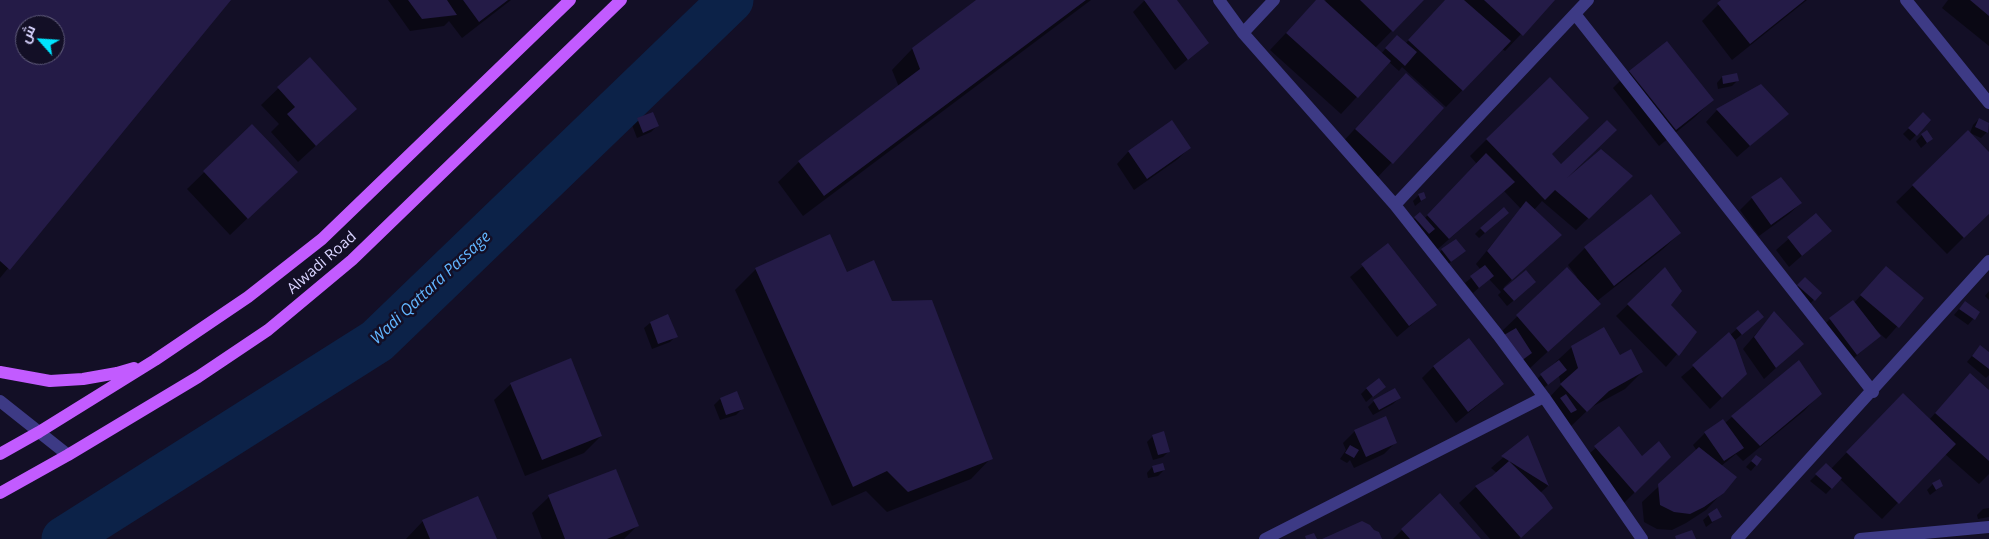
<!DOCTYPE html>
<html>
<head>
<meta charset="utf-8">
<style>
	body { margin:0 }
	#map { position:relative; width:1989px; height:539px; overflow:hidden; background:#130f26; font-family:"Open Sans",Cairo,sans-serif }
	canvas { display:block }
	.north { position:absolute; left:15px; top:15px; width:50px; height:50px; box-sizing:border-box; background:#130f26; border:1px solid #625e7d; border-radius:50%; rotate:296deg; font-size:14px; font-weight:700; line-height:20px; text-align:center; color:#d9d4ff }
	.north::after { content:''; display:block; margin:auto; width:18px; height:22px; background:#00e5ff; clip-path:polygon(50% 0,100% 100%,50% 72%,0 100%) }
</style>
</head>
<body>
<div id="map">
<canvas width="1989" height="539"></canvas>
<div class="north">ش</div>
</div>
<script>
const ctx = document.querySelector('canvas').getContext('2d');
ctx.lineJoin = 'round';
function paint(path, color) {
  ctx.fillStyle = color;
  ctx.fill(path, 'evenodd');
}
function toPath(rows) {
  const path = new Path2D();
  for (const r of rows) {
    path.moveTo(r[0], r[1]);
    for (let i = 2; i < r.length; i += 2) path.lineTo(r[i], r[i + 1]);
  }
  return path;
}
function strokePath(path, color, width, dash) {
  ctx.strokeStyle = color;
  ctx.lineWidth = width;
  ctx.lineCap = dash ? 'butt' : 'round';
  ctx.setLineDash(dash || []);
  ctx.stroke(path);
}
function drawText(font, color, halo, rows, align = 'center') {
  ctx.font = font + ' "Open Sans",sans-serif';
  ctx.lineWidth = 5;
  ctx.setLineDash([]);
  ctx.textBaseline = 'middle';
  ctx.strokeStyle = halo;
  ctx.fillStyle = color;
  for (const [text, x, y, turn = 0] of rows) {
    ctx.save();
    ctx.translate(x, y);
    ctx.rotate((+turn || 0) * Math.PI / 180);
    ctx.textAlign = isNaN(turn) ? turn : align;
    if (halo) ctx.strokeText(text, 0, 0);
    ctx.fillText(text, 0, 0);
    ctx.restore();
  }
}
paint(toPath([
	[0,0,230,0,0,278],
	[25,25,55,25,55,55,25,55],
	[388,0,511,0,462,38,449,21,444,26,410,31],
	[978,0,1091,0,803,216,778,182,799,162,899,87,892,70,912,49],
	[1145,0,1176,0,1207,43,1175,70,1133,12],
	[1317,0,1324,2,1326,0,1422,0,1375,48,1381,54,1391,42,1405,44,1447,0,1553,0,1505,51,1502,49,1446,107,1402,67,1399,71,1389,62,1341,114,1270,50],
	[1723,0,1807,0,1732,60,1702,21],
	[1948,0,1989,0,1989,46,1942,8],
	[310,58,356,109,298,162,271,132,279,124,261,105],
	[1630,71,1712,100,1695,117,1659,146,1613,88],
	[1722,77,1738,80,1732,86,1718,89,1717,83],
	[1389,92,1442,109,1375,180,1339,146],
	[1717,110,1787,114,1737,157,1706,122],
	[1923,114,1930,120,1910,141,1903,134],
	[638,119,657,126,651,132,637,138,632,125],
	[1979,119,1989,124,1987,132,1981,138,1970,133,1973,125],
	[1172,122,1189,148,1178,159,1134,190,1117,164,1128,152],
	[252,126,279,188,230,235,187,189],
	[1968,132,1989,154,1989,212,1947,254,1896,202],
	[1922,135,1931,139,1921,148,1916,141],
	[1487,139,1550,154,1561,183,1631,176,1576,230,1542,201,1534,210,1548,246,1504,287,1505,289,1529,288,1507,306,1498,295,1501,292,1489,279,1473,293,1465,283,1481,270,1476,264,1521,209,1504,191,1431,255,1409,224,1415,218,1424,219,1477,164,1470,156],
	[1781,178,1801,203,1789,214,1759,236,1740,210,1752,198],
	[1419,195,1425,198,1415,206,1413,201],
	[1651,196,1680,233,1663,249,1597,301,1582,320,1530,368,1500,333,1567,269,1576,278,1577,277,1568,265,1585,248],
	[1816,215,1830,231,1789,267,1776,250],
	[1501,219,1479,238,1475,234,1481,228],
	[830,236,847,274,891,303,991,458,971,479,887,512,866,491,832,506,735,290,756,269],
	[1388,245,1435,305,1397,337,1350,277],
	[1442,250,1464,251,1445,267,1436,256],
	[1886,267,1922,298,1886,339,1877,331,1879,336,1845,366,1818,331,1830,319,1854,303],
	[1665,269,1669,305,1696,332,1666,367,1616,316],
	[1805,279,1820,293,1808,306,1792,291],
	[1989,291,1989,300,1985,296],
	[1965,302,1979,312,1968,325,1954,315],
	[1758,311,1756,322,1734,341,1734,386,1710,409,1681,377],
	[1774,313,1802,344,1764,379,1743,349],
	[650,323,676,336,670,342,652,349,644,328],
	[1980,346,1989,353,1989,375,1986,378,1967,362],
	[1572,347,1619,357,1642,372,1625,389,1590,408,1569,428,1545,402,1561,385,1559,376,1541,390,1535,381],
	[1434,366,1502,384,1490,395,1456,423,1422,378],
	[511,384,601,436,584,453,525,476,494,400],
	[1384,387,1366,402,1361,394,1366,389],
	[1394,390,1399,398,1393,404,1373,415,1368,407,1374,401],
	[1989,391,1989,474,1979,484,1945,454,1882,519,1840,479,1826,494,1810,481,1826,465,1831,469,1886,411,1929,420,1954,392],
	[737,393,742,409,736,415,720,420,714,405,720,399],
	[1820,394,1804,411,1743,461,1736,454,1721,466,1723,492,1706,510,1686,523,1672,530,1657,529,1644,522,1642,502,1697,451,1693,445,1705,433,1725,423,1732,417],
	[1619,428,1642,458,1670,457,1623,504,1583,459],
	[1355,431,1396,442,1384,454,1354,468,1350,460,1347,463,1340,459,1346,450,1343,443],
	[1153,436,1169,451,1163,457,1153,460,1147,442],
	[1527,437,1548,486,1540,493,1534,525,1519,539,1490,539,1459,503,1476,487,1497,473,1491,468],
	[1756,456,1756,465,1751,471,1746,467],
	[1152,467,1164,470,1158,476,1148,478,1147,473],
	[1933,484,1942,486,1930,495,1927,490],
	[549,497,637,526,624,539,542,539,532,513],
	[1989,508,1989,517,1978,519,1977,515,1983,509],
	[1709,515,1721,516,1706,527,1703,520],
	[423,521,495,539,406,539],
	[1402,530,1479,539,1393,539]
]), '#0007');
strokePath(toPath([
	[64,539,377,341,731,0]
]), '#0c2248', 45);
paint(toPath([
	[0,0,231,0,10,270,0,261],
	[25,25,55,25,55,55,25,55],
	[408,0,447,0,457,15,422,19],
	[463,0,508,0,479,22],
	[976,0,1086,0,824,196,798,161,920,69,912,48],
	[1144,0,1177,0,1209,43,1188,60],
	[1316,0,1324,0,1391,61,1358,98,1286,33],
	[1360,0,1424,0,1393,32],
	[1445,0,1464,0,1511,41,1463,91,1408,40],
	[1484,0,1555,0,1523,36],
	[1721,0,1805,0,1750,44,1717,3],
	[1970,0,1989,0,1989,16],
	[1397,35,1417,52,1405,66,1385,48],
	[1667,41,1714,100,1676,130,1629,71],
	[310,57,357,109,316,146,287,114,295,107,277,87],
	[1406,73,1444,108,1393,164,1355,129],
	[1737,73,1739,81,1723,84,1722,76],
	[1550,77,1589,118,1552,154,1561,164,1607,120,1617,130,1567,178,1601,149,1633,176,1589,219,1555,190,1545,200,1486,139],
	[1761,84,1789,114,1750,146,1716,109],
	[653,112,659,126,643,133,637,118],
	[1923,112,1931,120,1917,136,1908,128],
	[1979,118,1989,123,1988,133,1975,127],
	[1172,120,1191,148,1147,179,1128,151],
	[252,124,298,172,248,219,203,171],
	[1927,130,1933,139,1927,143,1921,134],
	[1968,130,1989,152,1989,214,1964,238,1912,185],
	[1486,153,1515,182,1449,239,1427,215],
	[1781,177,1802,203,1771,225,1751,197],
	[1424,192,1426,198,1421,201,1418,194],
	[1651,194,1681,233,1614,286,1584,247],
	[1526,201,1562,235,1512,280,1487,251],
	[1504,207,1509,213,1485,233,1480,228],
	[1420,212,1435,229,1429,234,1414,217],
	[1816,213,1832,231,1802,256,1787,237],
	[830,234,847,272,874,260,892,301,932,300,993,459,908,492,887,471,853,487,755,268],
	[1456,239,1466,251,1451,262,1441,249],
	[1388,243,1437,305,1409,326,1361,264],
	[1485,265,1494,276,1479,288,1470,276],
	[1886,266,1924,298,1899,328,1860,295],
	[1567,267,1601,304,1548,352,1516,315],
	[1665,267,1682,291,1671,305,1697,332,1679,356,1627,304],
	[1526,270,1536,282,1514,301,1503,289],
	[1805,277,1822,293,1815,301,1797,285],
	[1853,300,1881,336,1857,355,1829,318],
	[1965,301,1980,312,1975,320,1959,309],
	[1758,310,1764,317,1742,335,1736,328],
	[1774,311,1804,344,1776,368,1754,337],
	[668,314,678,337,658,344,650,322],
	[1604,327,1620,355,1631,349,1643,372,1609,391,1587,412,1560,384,1578,368,1571,346],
	[1516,328,1532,353,1521,361,1504,335],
	[1729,332,1735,340,1747,374,1722,398,1692,365],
	[1469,338,1504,384,1468,412,1433,366],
	[1980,345,1989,352,1989,369,1972,356],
	[571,358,602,436,542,460,510,383],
	[1559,360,1567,370,1548,385,1540,374],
	[1799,360,1822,394,1760,446,1731,416],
	[1970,373,1989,390,1989,461,1935,413],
	[1379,378,1386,387,1373,397,1366,388],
	[1395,388,1401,398,1379,410,1373,400],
	[737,391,744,409,726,415,720,398],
	[1903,393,1956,444,1899,504,1846,452],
	[1566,394,1577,410,1571,413,1560,398],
	[1386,416,1397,443,1366,457,1354,430],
	[1723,419,1744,448,1724,461,1704,432],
	[1619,426,1642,456,1659,441,1671,457,1635,493,1594,446],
	[1164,431,1170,452,1158,455,1152,435],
	[1528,435,1549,486,1501,456],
	[1350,445,1359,450,1354,458,1345,453],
	[1699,447,1737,477,1724,493,1704,507,1690,514,1674,512,1660,505,1658,484],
	[1756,455,1762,459,1757,466,1751,461],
	[1509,461,1544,495,1553,508,1521,538,1475,486,1492,476],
	[1163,463,1165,470,1154,473,1152,466],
	[1826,463,1842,478,1832,489,1815,474],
	[616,469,639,526,607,539,565,539,548,495],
	[1940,479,1943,486,1936,490,1932,483],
	[1440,493,1481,539,1410,539,1401,529],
	[478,496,497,539,430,539,422,520],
	[1717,508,1722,517,1712,522,1708,514],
	[1362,521,1370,525,1374,530,1379,532,1382,539,1322,539],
	[1692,530,1696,539,1676,539,1675,536],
	[1314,533,1317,539,1306,539,1305,536]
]), '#241b47');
strokePath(toPath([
	[1219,0,1243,33,1395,205,1498,335,1544,397,1642,539],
	[1906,0,1989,103],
	[1575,14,1873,392],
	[1243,33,1274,0],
	[1395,205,1588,0],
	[0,401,68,455],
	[1265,539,1544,397],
	[1737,539,1989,261],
	[1860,539,1989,527]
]), '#3d3a85', 12);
strokePath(toPath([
	[0,372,50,381,83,379,117,373,134,368],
	[0,454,39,432,155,360,248,297,322,239,570,0],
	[0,493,68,455,198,377,268,330,352,260,621,0]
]), '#c25bff', 12);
drawText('15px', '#d9d4ff', '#130f26', [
	["Alwadi Road",322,263,-41]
]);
drawText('italic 16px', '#62b6ff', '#130f26', [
	["Wadi Qattara Passage",431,288,-43]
]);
</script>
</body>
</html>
